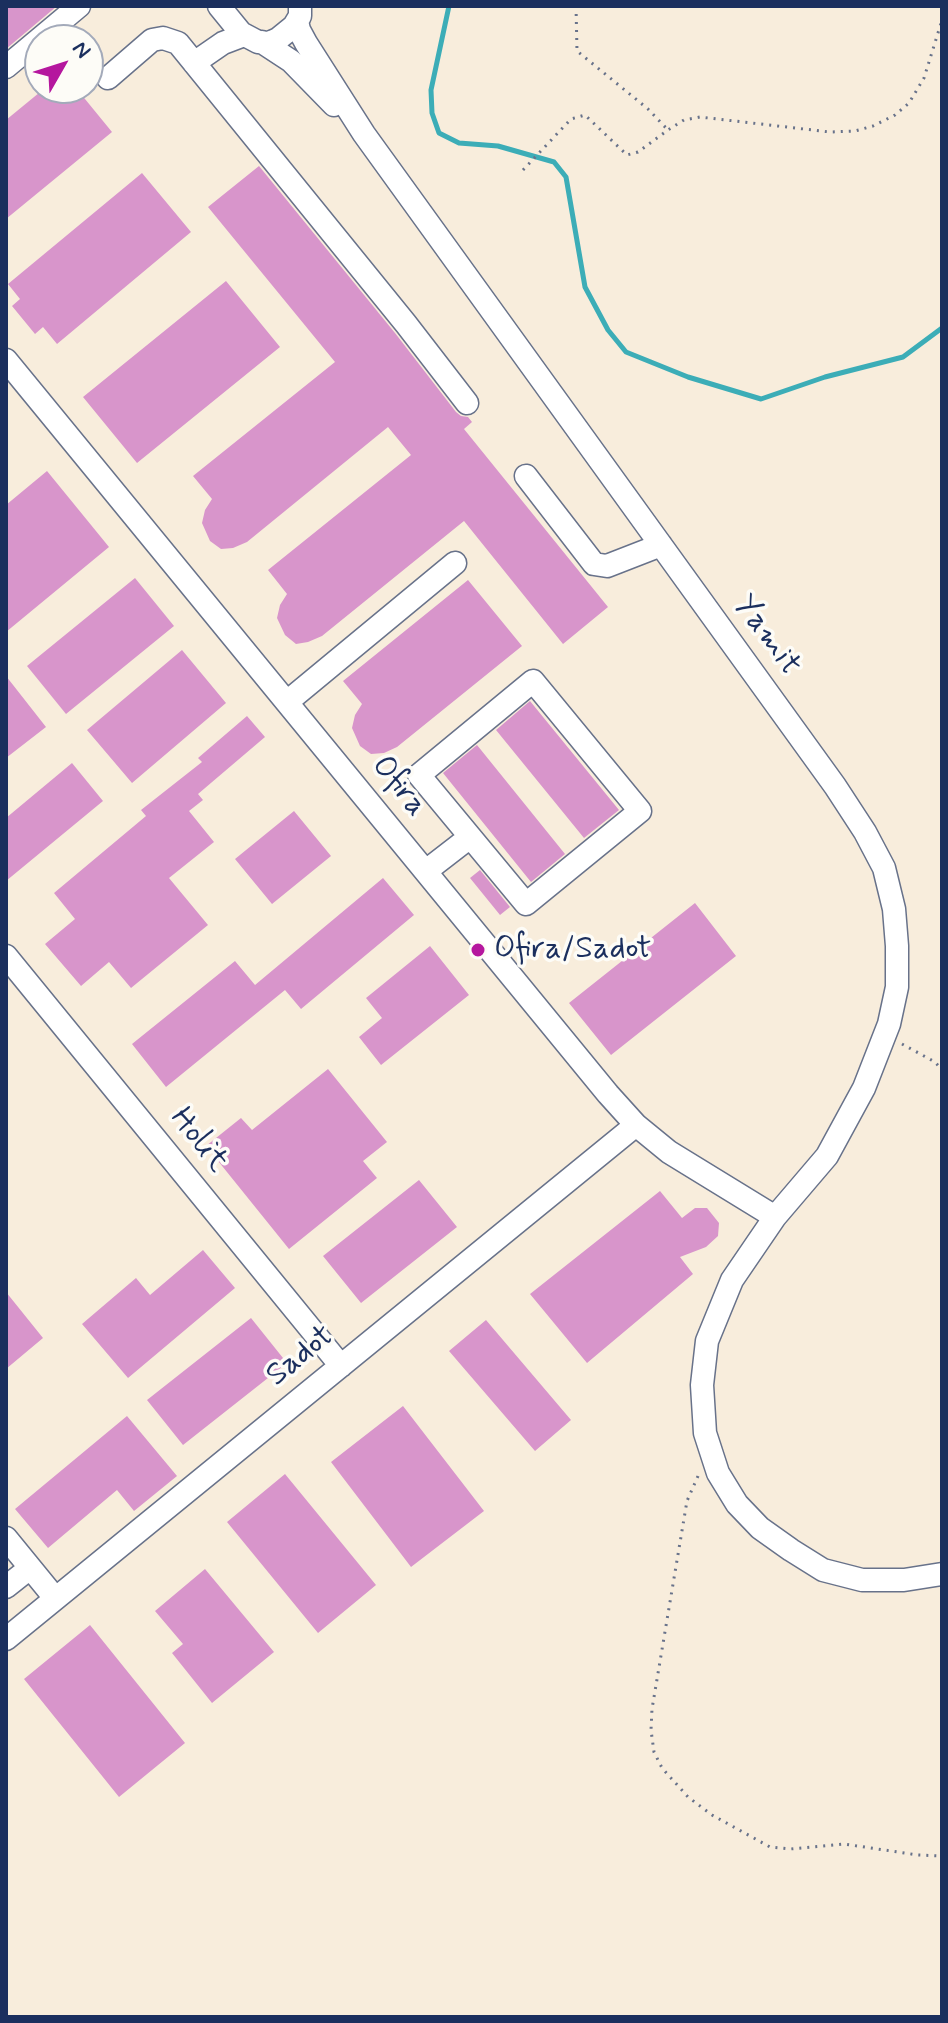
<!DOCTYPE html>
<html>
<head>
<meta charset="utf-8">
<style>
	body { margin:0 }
	#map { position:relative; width:948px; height:2023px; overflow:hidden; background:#f8eddc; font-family:Mynerve,sans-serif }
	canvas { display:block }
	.frame { position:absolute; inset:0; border:8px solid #1b2f5e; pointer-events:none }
	.north { position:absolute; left:24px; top:24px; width:80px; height:80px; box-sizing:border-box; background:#fdfcf7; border:2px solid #a3aaba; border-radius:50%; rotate:51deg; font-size:22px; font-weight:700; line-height:32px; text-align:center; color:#1b2f5e }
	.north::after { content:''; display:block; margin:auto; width:28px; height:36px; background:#b5179e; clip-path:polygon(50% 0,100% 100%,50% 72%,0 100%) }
</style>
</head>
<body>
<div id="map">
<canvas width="948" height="2023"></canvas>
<div class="frame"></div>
<div class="north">N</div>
</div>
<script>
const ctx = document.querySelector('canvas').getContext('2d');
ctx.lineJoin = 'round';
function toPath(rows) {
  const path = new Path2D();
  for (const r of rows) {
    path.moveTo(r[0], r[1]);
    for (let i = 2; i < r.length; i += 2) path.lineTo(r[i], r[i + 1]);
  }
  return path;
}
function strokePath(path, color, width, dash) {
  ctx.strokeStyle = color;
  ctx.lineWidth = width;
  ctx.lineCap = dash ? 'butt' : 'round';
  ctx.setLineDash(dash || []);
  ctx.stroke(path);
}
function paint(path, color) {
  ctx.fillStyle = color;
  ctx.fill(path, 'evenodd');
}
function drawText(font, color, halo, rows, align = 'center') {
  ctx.font = font + ' Mynerve,sans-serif';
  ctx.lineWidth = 7;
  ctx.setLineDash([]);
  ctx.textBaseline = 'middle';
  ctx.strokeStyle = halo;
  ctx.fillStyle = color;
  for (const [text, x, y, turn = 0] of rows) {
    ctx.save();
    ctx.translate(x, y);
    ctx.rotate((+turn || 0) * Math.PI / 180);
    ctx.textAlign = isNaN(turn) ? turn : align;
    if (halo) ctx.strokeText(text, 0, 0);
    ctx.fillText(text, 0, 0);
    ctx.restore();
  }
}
strokePath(toPath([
	[449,6,431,90,432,113,439,133,459,143,498,146,554,162,566,177,585,287,608,330,626,352,688,377,761,399,825,377,903,357,942,328]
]), '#3cadb7', 5);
paint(toPath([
	[6,6,57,6,6,49],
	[45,88,76,88,112,132,6,219,6,120],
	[259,166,395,333,456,412,461,416,468,417,472,422,464,429,608,607,563,644,464,521,322,636,308,642,296,644,285,635,277,618,280,605,287,594,268,570,411,455,388,427,247,542,233,548,221,549,210,541,202,523,205,510,212,499,193,476,335,362,208,207],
	[142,173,191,232,57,344,43,327,35,334,12,306,20,299,8,284],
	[226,281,280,347,137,463,83,397],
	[47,471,109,547,6,632,6,505],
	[135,578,174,626,66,714,27,666],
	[468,580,522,646,397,747,384,753,371,754,360,746,352,728,355,715,362,704,343,681],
	[182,650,226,703,132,783,87,730],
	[6,676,46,727,6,758],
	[530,701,619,810,584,838,496,730],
	[247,716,265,737,198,794,203,800,189,811,214,842,169,878,208,925,131,988,109,962,81,986,45,944,75,919,54,893,146,816,141,810,202,762,198,758],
	[477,745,565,854,531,882,443,773],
	[72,763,103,801,6,881,6,818],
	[294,811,331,856,272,904,235,859],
	[480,870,510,907,500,915,470,878],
	[383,878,414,915,301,1009,285,990,166,1087,132,1044,235,961,255,985],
	[695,903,736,956,611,1055,569,1003],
	[430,946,469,995,381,1065,359,1037,382,1018,366,998],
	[328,1069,387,1142,363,1161,377,1178,289,1249,206,1146,241,1118,252,1130],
	[419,1180,457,1227,361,1303,323,1256],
	[660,1191,682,1218,695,1208,707,1208,719,1223,718,1236,706,1247,680,1257,693,1274,587,1363,530,1294],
	[203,1250,235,1288,128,1378,82,1324,136,1278,150,1295],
	[6,1292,43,1338,6,1369],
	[251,1318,287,1363,183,1445,147,1400],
	[486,1320,571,1420,535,1451,449,1351],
	[403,1406,484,1511,411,1567,331,1462],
	[127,1416,177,1476,134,1511,117,1490,48,1548,15,1509],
	[285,1474,376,1585,318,1633,227,1522],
	[205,1569,274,1652,212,1703,172,1653,183,1644,155,1611],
	[90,1625,185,1743,119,1797,24,1679]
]), '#d895cb');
const minor = toPath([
	[219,6,241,33,258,42,269,43,278,39,294,26,300,16,300,6],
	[297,21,299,30,306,43,364,134,835,786,865,832,884,868,894,909,897,946,897,987,889,1024,864,1088,827,1156,775,1217,732,1280,707,1341,702,1385,705,1433,718,1473,737,1504,760,1528,791,1550,823,1570,862,1580,904,1580,942,1574],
	[262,42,291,61,334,105],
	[194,63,223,43,244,35],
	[6,67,79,6],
	[108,78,152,40,163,38,178,43,406,324,467,403],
	[6,360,608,1094,636,1125,669,1152,775,1217],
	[526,476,594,564,607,566,661,545],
	[533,681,640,811,526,904,419,775,533,681],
	[287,702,455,563],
	[426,871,470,837],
	[6,956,341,1366],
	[6,1538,55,1598],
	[6,1587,30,1568],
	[6,1639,636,1125]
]);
strokePath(minor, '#68728a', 25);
strokePath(toPath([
	[576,6,577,51,648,109,667,129],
	[523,170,571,119,585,115,627,155,638,152,668,130,684,120,700,117,830,132,855,131,873,126,895,115,909,103,924,78,942,20],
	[902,1044,935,1062,942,1070],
	[698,1476,687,1501,652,1709,651,1730,654,1752,662,1768,688,1797,712,1815,770,1847,790,1849,844,1844,918,1855,942,1856]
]), '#68728a', 3, [2, 6]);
strokePath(minor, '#fff', 22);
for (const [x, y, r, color] of [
	[478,950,8,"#b5179e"]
]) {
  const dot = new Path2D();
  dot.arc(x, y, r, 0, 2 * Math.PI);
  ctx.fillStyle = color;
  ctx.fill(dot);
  strokePath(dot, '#fdfcf7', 3);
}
drawText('32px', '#1b2f5e', '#fdfcf7', [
	["Yamit",766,636,54],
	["Ofira",398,787,51],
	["Holit",198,1141,51],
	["Sadot",301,1357,-39]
]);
drawText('32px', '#1b2f5e', '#fdfcf7', [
	["Ofira/Sadot",494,950]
], 'left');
</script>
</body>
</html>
